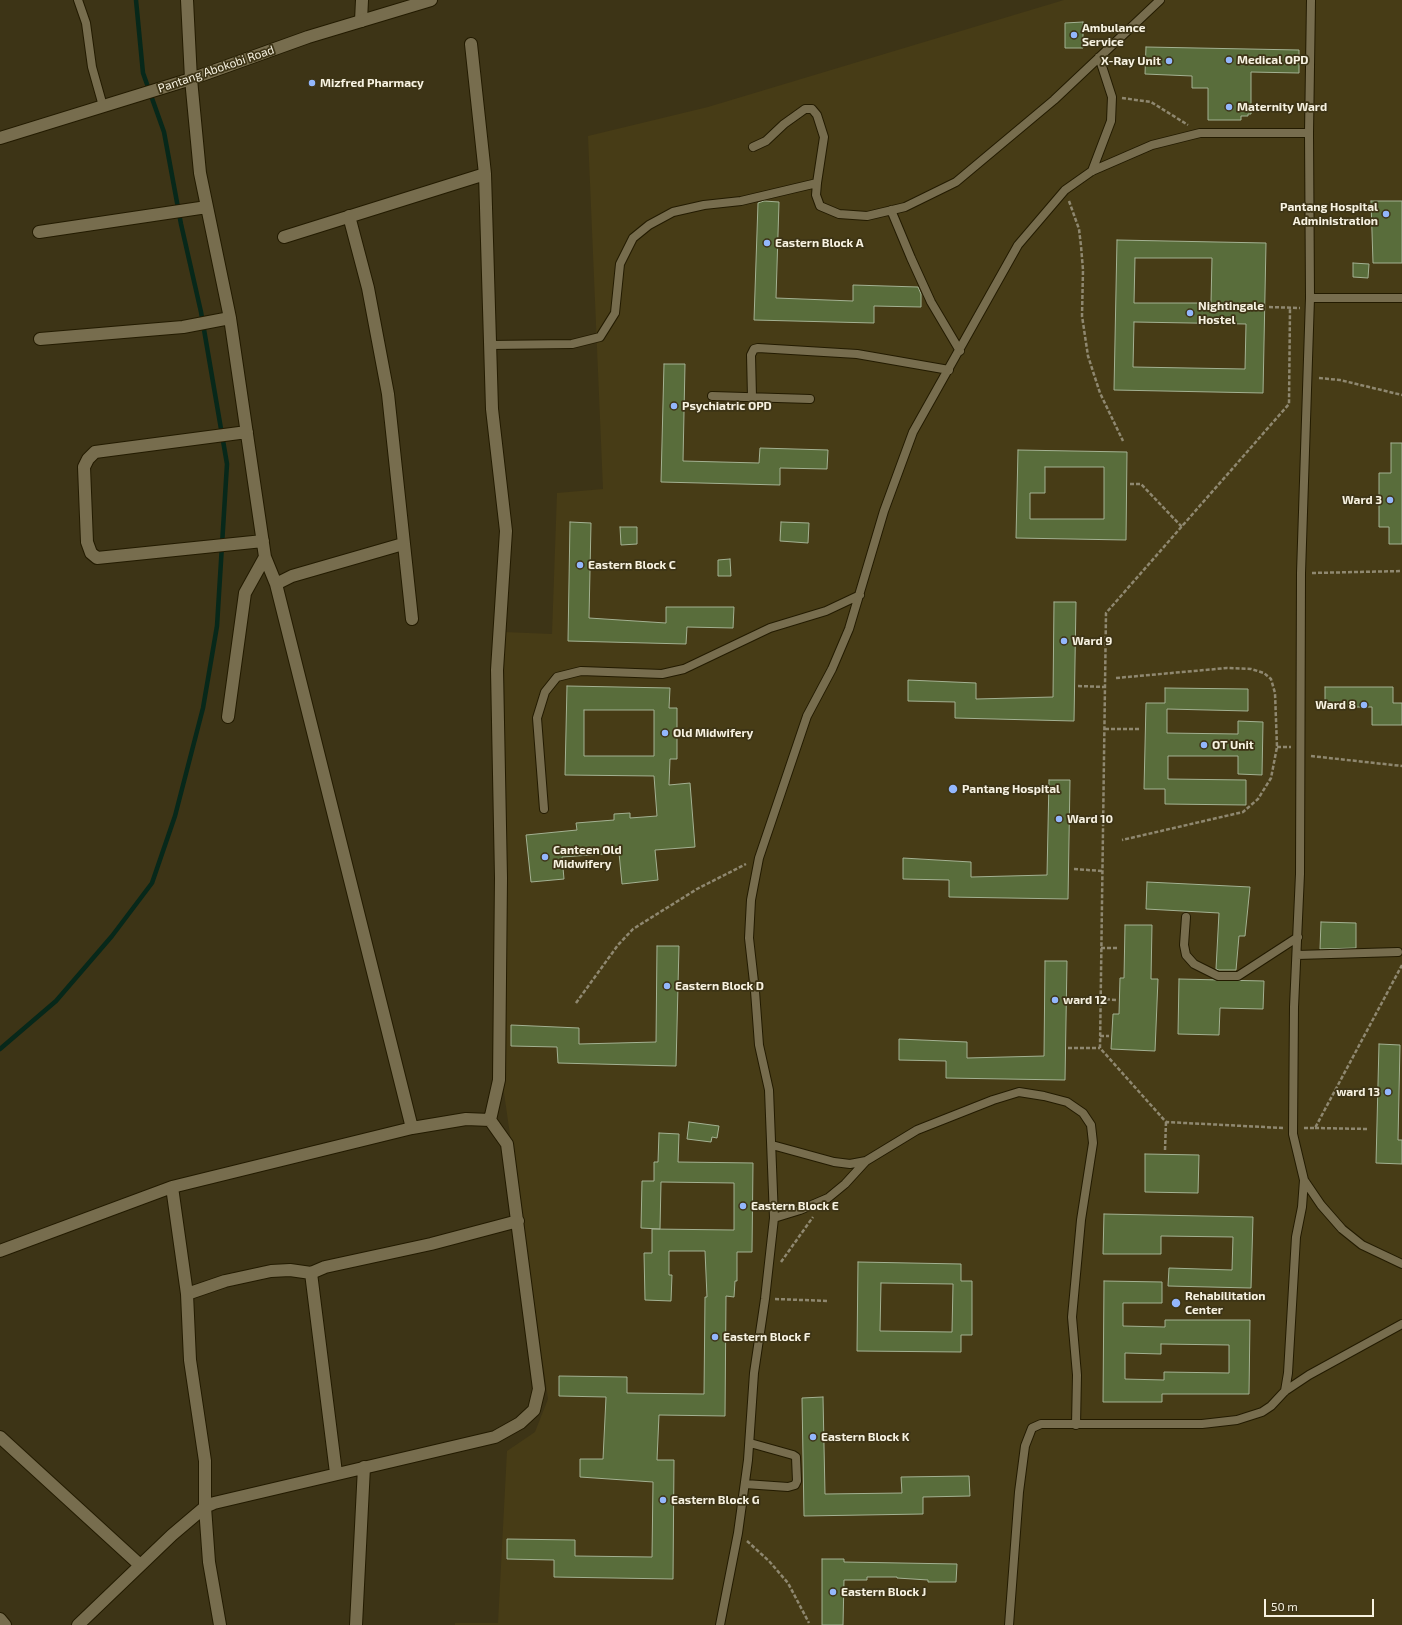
<!DOCTYPE html>
<html>
<head>
<meta charset="utf-8">
<style>
	body { margin:0 }
	#map { position:relative; width:1402px; height:1625px; overflow:hidden; background:#3d3416; font-family:"Exo 2",sans-serif }
	canvas { display:block }
	.scale { position:absolute; left:1264px; top:1599px; width:110px; height:18px; box-sizing:border-box; border:2px solid #f7f2e1; border-top:0; padding-left:5px; font-size:12px; line-height:14px; white-space:nowrap; color:#f7f2e1; -webkit-text-stroke:3px #3d3416; paint-order:stroke }
</style>
</head>
<body>
<div id="map">
<canvas width="1402" height="1625"></canvas>
<div class="scale">50 m</div>
</div>
<script>
const ctx = document.querySelector('canvas').getContext('2d');
ctx.lineJoin = 'round';
function paint(path, color) {
  ctx.fillStyle = color;
  ctx.fill(path, 'evenodd');
}
function toPath(rows) {
  const path = new Path2D();
  for (const r of rows) {
    path.moveTo(r[0], r[1]);
    for (let i = 2; i < r.length; i += 2) path.lineTo(r[i], r[i + 1]);
  }
  return path;
}
function strokePath(path, color, width, dash) {
  ctx.strokeStyle = color;
  ctx.lineWidth = width;
  ctx.lineCap = dash ? 'butt' : 'round';
  ctx.setLineDash(dash || []);
  ctx.stroke(path);
}
function drawText(font, color, halo, rows, align = 'center') {
  ctx.font = font + ' "Exo 2",sans-serif';
  ctx.lineWidth = 3.5;
  ctx.setLineDash([]);
  ctx.textBaseline = 'middle';
  ctx.strokeStyle = halo;
  ctx.fillStyle = color;
  for (const [text, x, y, turn = 0] of rows) {
    ctx.save();
    ctx.translate(x, y);
    ctx.rotate((+turn || 0) * Math.PI / 180);
    ctx.textAlign = isNaN(turn) ? turn : align;
    if (halo) ctx.strokeText(text, 0, 0);
    ctx.fillText(text, 0, 0);
    ctx.restore();
  }
}
paint(toPath([
	[1064,0,1402,0,1402,1625,455,1625,455,1623,498,1623,507,1451,535,1432,548,1399,503,1086,505,944,504,632,552,634,557,493,603,489,588,136,708,107]
]), '#473c16');
strokePath(toPath([
	[0,1049,56,1001,112,936,152,883,175,816,203,708,217,626,227,464,201,312,181,224,164,132,143,73,136,0]
]), '#07281a', 4.5);
const building = toPath([
	[1083,22,1083,48,1065,48,1065,23,1083,22],
	[1146,47,1299,50,1299,73,1251,72,1251,114,1248,114,1248,116,1241,116,1241,120,1208,120,1208,88,1192,88,1192,76,1145,74,1146,47],
	[764,201,779,202,776,298,853,301,853,285,918,287,921,294,921,307,874,306,874,323,754,320,758,203,764,201],
	[1371,201,1402,201,1402,263,1373,263,1371,201],
	[1117,240,1266,243,1263,393,1114,390,1117,240],
	[1135,258,1212,258,1211,303,1134,303,1135,258],
	[1134,322,1246,324,1245,369,1133,367,1134,322],
	[1353,263,1369,264,1368,278,1353,277,1353,263],
	[664,364,685,364,683,461,759,463,760,448,828,450,827,469,780,468,780,485,661,482,664,364],
	[1391,443,1402,443,1402,544,1389,544,1389,527,1379,527,1379,473,1391,473,1391,443],
	[1018,450,1127,452,1126,540,1016,538,1018,450],
	[1045,467,1104,467,1104,519,1030,519,1030,493,1045,493,1045,467],
	[570,522,591,523,589,618,666,623,666,607,734,607,733,628,687,627,686,644,568,641,570,522],
	[781,522,809,523,808,543,780,541,781,522],
	[620,527,637,527,637,544,621,545,620,527],
	[730,559,731,576,718,576,718,560,730,559],
	[1054,602,1076,602,1074,721,955,718,955,702,908,701,908,680,976,683,976,699,1053,697,1054,602],
	[567,686,670,688,669,708,677,708,677,759,670,759,669,785,690,783,695,847,655,850,658,880,622,884,619,853,562,857,564,879,531,882,526,835,577,830,576,823,614,820,614,814,630,813,630,818,657,816,654,776,565,775,567,686],
	[584,710,654,710,654,756,584,756,584,710],
	[1325,687,1393,687,1393,703,1402,703,1402,725,1372,725,1372,707,1325,707,1325,687],
	[1165,688,1248,689,1248,711,1167,709,1167,733,1238,734,1238,721,1263,722,1262,775,1238,774,1238,756,1168,756,1168,779,1246,780,1246,805,1165,804,1165,789,1144,789,1146,703,1165,703,1165,688],
	[1049,780,1070,780,1068,899,949,897,949,880,903,879,903,858,971,862,971,877,1047,875,1049,780],
	[1147,882,1250,887,1245,936,1239,936,1236,970,1219,970,1216,969,1219,913,1146,909,1147,882],
	[1321,922,1356,923,1356,948,1320,949,1321,922],
	[1125,925,1152,925,1151,979,1158,979,1155,1051,1111,1049,1113,1014,1119,1014,1120,978,1124,978,1125,925],
	[657,946,679,946,676,1066,558,1063,557,1047,511,1046,511,1025,579,1028,579,1044,656,1042,657,946],
	[1045,961,1067,961,1065,1080,946,1078,946,1061,899,1060,899,1039,967,1042,967,1058,1044,1056,1045,961],
	[1179,979,1264,981,1263,1009,1220,1008,1219,1035,1178,1034,1179,979],
	[1379,1044,1400,1045,1398,1140,1402,1140,1402,1164,1376,1163,1379,1044],
	[689,1122,719,1126,717,1138,712,1137,711,1142,687,1139,689,1122],
	[659,1133,679,1134,678,1162,753,1163,752,1252,737,1252,737,1281,735,1281,734,1297,726,1296,725,1416,659,1415,657,1460,674,1460,673,1579,554,1577,554,1560,507,1559,507,1539,575,1540,575,1556,652,1557,653,1482,580,1477,580,1459,603,1459,606,1397,559,1396,559,1376,627,1377,627,1393,704,1394,705,1297,707,1297,705,1251,669,1251,669,1275,672,1275,671,1301,645,1300,644,1253,652,1253,652,1229,734,1230,734,1183,661,1182,660,1229,641,1228,642,1181,654,1181,654,1162,658,1162,659,1133],
	[1145,1154,1199,1155,1198,1193,1145,1192,1145,1154],
	[1104,1214,1253,1217,1251,1288,1168,1286,1169,1268,1232,1270,1233,1237,1161,1236,1161,1254,1103,1254,1104,1214],
	[858,1262,961,1264,961,1281,972,1281,972,1335,961,1335,961,1352,857,1351,858,1262],
	[881,1283,953,1284,952,1332,880,1331,881,1283],
	[1104,1281,1162,1282,1162,1303,1123,1303,1123,1326,1165,1327,1165,1320,1250,1320,1249,1394,1162,1394,1162,1402,1103,1402,1104,1281],
	[1161,1344,1229,1345,1229,1373,1164,1372,1164,1380,1125,1379,1125,1353,1161,1354,1161,1344],
	[823,1397,825,1494,902,1493,901,1477,969,1476,970,1496,923,1497,923,1514,804,1516,802,1398,823,1397],
	[822,1559,844,1559,844,1562,957,1564,956,1582,928,1582,928,1580,897,1578,897,1577,867,1577,867,1580,844,1580,843,1625,822,1625,822,1559]
]);
paint(building, '#596d3b');
strokePath(building, '#a3b192', 1);
const lane = toPath([
	[78,0,86,23,92,67,103,106],
	[1311,0,1309,133,1310,298,1301,573,1300,874,1294,1007,1293,1134,1304,1180,1321,1205,1342,1229,1362,1245,1402,1264],
	[753,147,766,141,784,124,805,109,812,109,817,115,824,137,817,183,816,195,820,206,839,214,867,216,905,207,956,182,1054,100,1160,0],
	[1092,171,1111,121,1112,97,1099,57],
	[891,210,911,258,931,302,960,351],
	[1310,298,1402,298],
	[490,345,572,344,600,337,615,313,620,264,633,238,649,225,673,212,704,205,741,201,817,183],
	[712,396,810,399],
	[752,397,751,355,754,349,758,348,857,354,949,370],
	[544,809,537,718,545,692,557,677,581,671,662,674,684,669,770,628,826,611,860,595],
	[1186,917,1184,945,1186,955,1194,964,1218,976,1238,976,1298,937],
	[1297,955,1398,952],
	[772,1145,834,1162,850,1164,866,1161,917,1130,993,1100,1019,1092,1044,1096,1067,1102,1083,1113,1091,1125,1093,1143,1081,1220,1072,1317,1077,1375,1076,1425],
	[774,1218,800,1210,828,1198,845,1184,866,1161],
	[1285,1391,1288,1373,1296,1237,1302,1207,1304,1180],
	[745,1484,788,1487,795,1485,797,1481,796,1457,793,1455,750,1443],
	[720,1625,738,1533,748,1460,754,1373,765,1299,774,1218,769,1090,759,1045,755,991,749,938,751,900,759,858,807,716,832,669,849,629,884,511,913,432,1018,245,1065,190,1092,171,1152,145,1200,133,1309,133],
	[1009,1625,1019,1492,1025,1446,1032,1428,1041,1424,1202,1424,1237,1420,1262,1412,1271,1406,1285,1391,1309,1375,1402,1324]
]);
const street = toPath([
	[187,0,191,79,200,173,230,318,265,557,276,584,292,576,403,544],
	[361,21,362,0],
	[349,216,368,288,388,394,412,619],
	[39,232,207,207],
	[284,237,485,174],
	[40,339,183,327,230,318],
	[247,432,95,452,88,459,84,467,87,542,91,553,97,558,263,541],
	[276,584,412,1128,466,1119,490,1120],
	[228,717,245,593,265,557],
	[0,1251,172,1187],
	[187,1294,172,1187,412,1128],
	[0,1437,140,1565],
	[336,1473,311,1273,325,1267,431,1244,518,1221],
	[0,1619,5,1625],
	[78,1625,172,1535,205,1507,205,1461,190,1360,187,1294,225,1281,271,1271,290,1270,311,1273],
	[220,1625,209,1562,205,1507,214,1503,495,1437,520,1423,534,1410,539,1389,507,1144,490,1120,499,1080,501,878,497,670,506,531,492,409,485,174,471,44],
	[356,1625,364,1467]
]);
const secondary = toPath([
	[0,138,191,79,308,37,431,0]
]);
strokePath(lane, '#231b00', 10);
strokePath(street, '#231b00', 14);
strokePath(secondary, '#231b00', 14);
strokePath(toPath([
	[1122,98,1151,102,1188,125],
	[1069,201,1079,229,1081,246,1083,270,1082,316,1088,356,1100,393,1123,441],
	[1269,307,1300,308],
	[1319,378,1340,380,1402,395],
	[1130,484,1141,484,1182,527],
	[1312,573,1402,571],
	[1116,678,1227,668,1251,669,1264,673,1271,679,1275,693,1277,747,1271,778,1258,799,1243,812,1122,840],
	[1078,686,1105,687],
	[1105,729,1140,729],
	[1277,747,1291,747],
	[1311,756,1402,766],
	[1074,869,1102,871],
	[1101,948,1117,948],
	[1100,999,1118,1000],
	[576,1003,618,945,633,929,697,889,746,864],
	[1100,1036,1109,1036],
	[1068,1048,1100,1048],
	[1283,1128,1166,1122,1100,1048,1106,613,1289,404,1290,308],
	[1304,1128,1315,1128,1402,965],
	[1315,1128,1369,1129],
	[1165,1150,1166,1122],
	[781,1262,813,1217],
	[775,1299,829,1301],
	[747,1541,769,1561,788,1583,809,1623]
]), '#8f8870', 2.5, [4, 2]);
strokePath(lane, '#776d4e', 8);
strokePath(street, '#776d4e', 12);
strokePath(secondary, '#776d4e', 12);
for (const [x, y, r, color] of [
	[1074,35,4,"#93b7fd"],
	[1229,60,4,"#93b7fd"],
	[1169,61,4,"#93b7fd"],
	[312,83,4,"#93b7fd"],
	[1229,107,4,"#93b7fd"],
	[1386,214,4,"#93b7fd"],
	[767,243,4,"#93b7fd"],
	[1190,313,4,"#93b7fd"],
	[674,406,4,"#93b7fd"],
	[1390,500,4,"#93b7fd"],
	[580,565,4,"#93b7fd"],
	[1064,641,4,"#93b7fd"],
	[1364,705,4,"#93b7fd"],
	[665,733,4,"#93b7fd"],
	[1204,745,4,"#93b7fd"],
	[953,789,5,"#93b7fd"],
	[1059,819,4,"#93b7fd"],
	[545,857,4,"#93b7fd"],
	[667,986,4,"#93b7fd"],
	[1055,1000,4,"#93b7fd"],
	[1388,1092,4,"#93b7fd"],
	[743,1206,4,"#93b7fd"],
	[1176,1303,5,"#93b7fd"],
	[715,1337,4,"#93b7fd"],
	[813,1437,4,"#93b7fd"],
	[663,1500,4,"#93b7fd"],
	[833,1592,4,"#93b7fd"]
]) {
  const dot = new Path2D();
  dot.arc(x, y, r, 0, 2 * Math.PI);
  ctx.fillStyle = color;
  ctx.fill(dot);
  strokePath(dot, '#3d3416', 1.5);
}
drawText('bold 12px', '#f7f2e1', '#3d3416', [
	["Ambulance",1082,28],
	["Service",1082,42],
	["Medical OPD",1237,60],
	["X-Ray Unit",1161,61,"right"],
	["Mizfred Pharmacy",320,83],
	["Maternity Ward",1237,107],
	["Pantang Hospital",1378,207,"right"],
	["Administration",1378,221,"right"],
	["Eastern Block A",775,243],
	["Nightingale",1198,306],
	["Hostel",1198,320],
	["Psychiatric OPD",682,406],
	["Ward 3",1382,500,"right"],
	["Eastern Block C",588,565],
	["Ward 9",1072,641],
	["Ward 8",1356,705,"right"],
	["Old Midwifery",673,733],
	["OT Unit",1212,745],
	["Pantang Hospital",962,789],
	["Ward 10",1067,819],
	["Canteen Old",553,850],
	["Midwifery",553,864],
	["Eastern Block D",675,986],
	["ward 12",1063,1000],
	["ward 13",1380,1092,"right"],
	["Eastern Block E",751,1206],
	["Rehabilitation",1185,1296],
	["Center",1185,1310],
	["Eastern Block F",723,1337],
	["Eastern Block K",821,1437],
	["Eastern Block G",671,1500],
	["Eastern Block J",841,1592]
], 'left');
drawText('12px', '#f7f2e1', '#3d3416', [
	["Pantang Abokobi Road",216,69,-19]
]);
</script>
</body>
</html>
